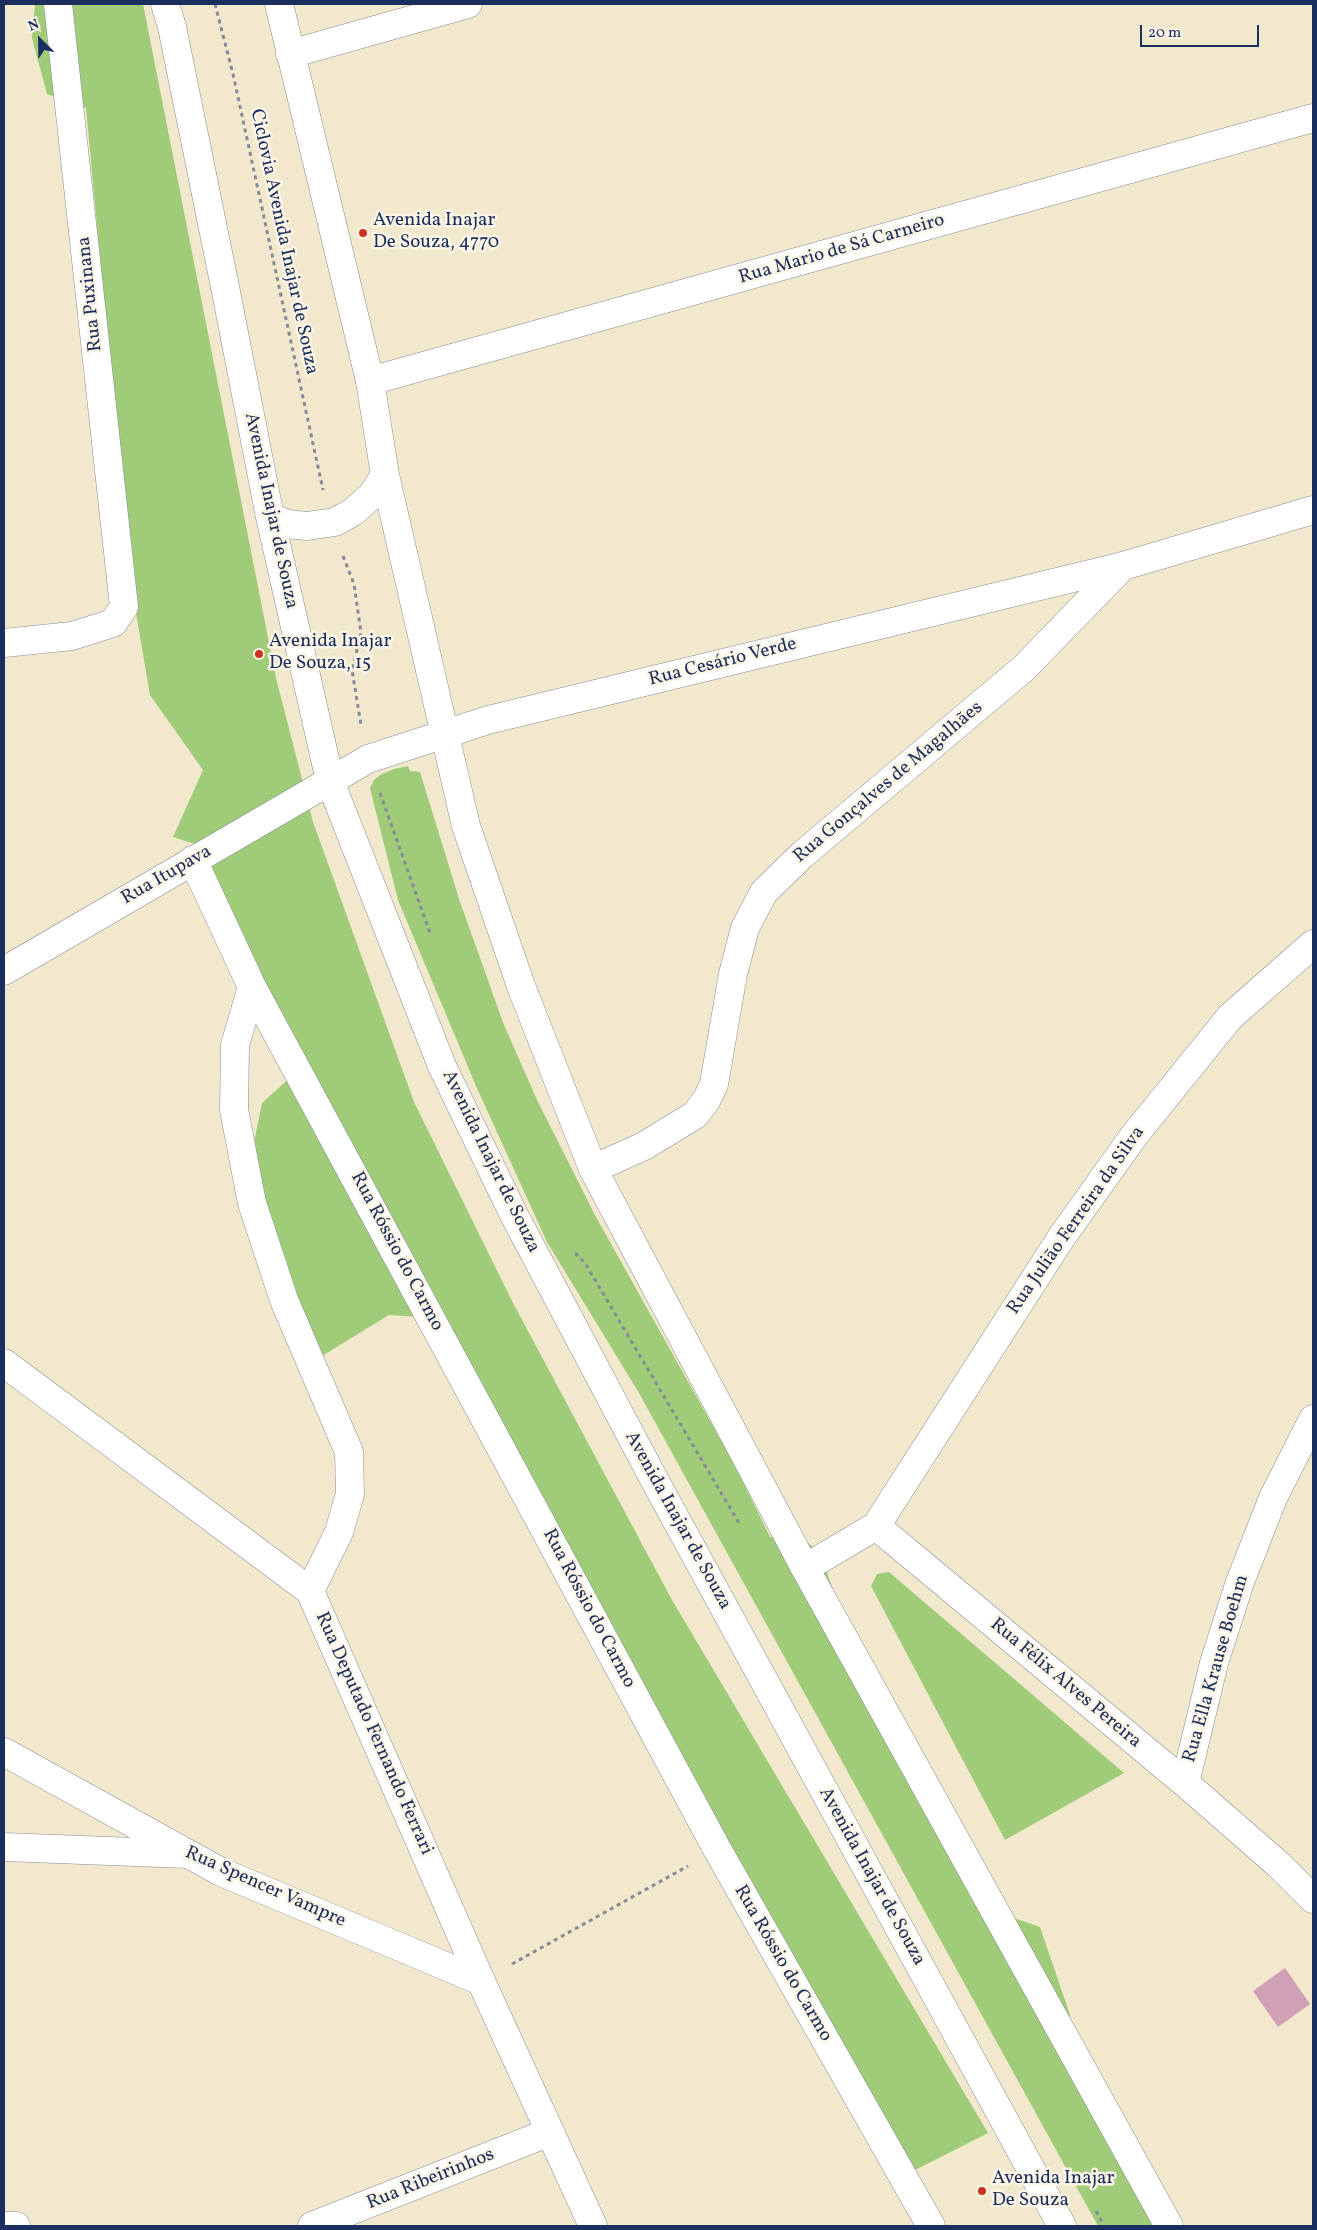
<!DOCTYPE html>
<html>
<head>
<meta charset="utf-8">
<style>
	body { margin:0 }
	#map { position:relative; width:1317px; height:2230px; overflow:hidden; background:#f1e8cd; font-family:Vollkorn,serif }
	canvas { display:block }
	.frame { position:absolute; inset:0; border:5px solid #1b2f5e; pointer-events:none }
	.north { position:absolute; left:15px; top:15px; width:50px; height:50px; -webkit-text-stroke:4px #fcf5e5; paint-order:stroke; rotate:337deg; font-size:14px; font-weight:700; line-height:20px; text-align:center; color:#1b2f5e }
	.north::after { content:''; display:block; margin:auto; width:18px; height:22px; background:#1b2f5e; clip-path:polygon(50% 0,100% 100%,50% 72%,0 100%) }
	.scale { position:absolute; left:1140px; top:25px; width:119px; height:22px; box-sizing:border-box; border:2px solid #1b2f5e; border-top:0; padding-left:6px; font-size:15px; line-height:18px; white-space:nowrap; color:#1b2f5e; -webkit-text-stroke:4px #fcf5e5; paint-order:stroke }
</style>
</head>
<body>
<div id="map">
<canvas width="1317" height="2230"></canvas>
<div class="frame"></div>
<div class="north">N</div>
<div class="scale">20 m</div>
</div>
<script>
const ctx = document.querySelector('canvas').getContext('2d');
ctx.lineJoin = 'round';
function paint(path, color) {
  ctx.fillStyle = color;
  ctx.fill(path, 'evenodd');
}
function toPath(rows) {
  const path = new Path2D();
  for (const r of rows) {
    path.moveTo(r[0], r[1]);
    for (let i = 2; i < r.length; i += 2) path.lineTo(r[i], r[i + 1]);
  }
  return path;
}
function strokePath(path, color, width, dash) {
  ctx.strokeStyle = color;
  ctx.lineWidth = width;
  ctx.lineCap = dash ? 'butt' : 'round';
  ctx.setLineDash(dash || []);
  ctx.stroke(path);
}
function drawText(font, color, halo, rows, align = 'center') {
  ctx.font = font + ' Vollkorn,serif';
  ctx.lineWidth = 5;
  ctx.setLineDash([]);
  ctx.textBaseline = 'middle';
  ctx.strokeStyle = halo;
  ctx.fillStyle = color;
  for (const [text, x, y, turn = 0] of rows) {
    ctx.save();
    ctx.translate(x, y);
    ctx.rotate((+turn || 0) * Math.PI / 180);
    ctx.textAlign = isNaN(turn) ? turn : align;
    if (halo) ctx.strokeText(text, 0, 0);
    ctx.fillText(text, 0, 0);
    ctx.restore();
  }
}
paint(toPath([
	[35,4,143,4,276,678,313,822,414,1102,513,1303,672,1600,988,2133,911,2172,904,2164,439,1318,389,1315,317,1359,265,1225,252,1152,262,1103,293,1075,322,1103,201,846,173,837,203,770,150,695,130,578,86,108,47,94,32,38],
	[408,766,410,771,420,772,460,902,504,1025,538,1102,596,1217,733,1462,770,1537,801,1537,820,1553,833,1590,821,1611,1011,1917,1040,1927,1070,2015,1067,2051,1161,2226,1098,2226,639,1393,547,1242,476,1086,398,900,370,788,374,780,380,775,394,769],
	[889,1572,1124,1773,1005,1840,871,1586,877,1574]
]), '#a0cb78');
paint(toPath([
	[1285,1968,1310,2004,1278,2027,1253,1991]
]), '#d0a0b4');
const street = toPath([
	[290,54,468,4],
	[370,381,1313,118],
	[4,643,72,636,113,623,124,607,58,4],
	[193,860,252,987,717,1849,931,2226],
	[4,971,368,759,488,720,1123,566,1313,510],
	[252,987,235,1045,234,1110,252,1203,284,1300,349,1452,350,1494,339,1532,310,1591],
	[593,1169,644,1146,695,1115,707,1099,714,1084,733,974,745,928,764,892,802,855,1024,668,1123,566],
	[4,1363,310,1591,481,1981],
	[876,1526,1061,1238,1133,1137,1230,1017,1313,944],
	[805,1568,876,1526,1185,1783,1279,1865,1313,1899],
	[1185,1783,1214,1663,1240,1582,1273,1498,1313,1419],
	[4,1847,187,1854],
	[4,2226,16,2226],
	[312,2226,550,2132]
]);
const secondary = toPath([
	[165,4,172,27,225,287,270,517,330,781,442,1066,513,1213,655,1481,1062,2226],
	[279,4,370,381,385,475,466,826,521,986,593,1169,805,1568,1169,2226],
	[270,517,287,524,307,526,335,522,353,512,372,495,385,475],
	[4,1752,221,1872,481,1981,593,2226]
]);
strokePath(street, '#868c96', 29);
strokePath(secondary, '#868c96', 29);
strokePath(toPath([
	[215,4,233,74,323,490],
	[343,556,354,584,361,633,352,670,361,725],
	[380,793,430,933],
	[575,1253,585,1263,739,1523],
	[512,1964,688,1866],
	[1096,2211,1104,2226]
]), '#868c96', 3, [4, 4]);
strokePath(street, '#fff', 28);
strokePath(secondary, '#fff', 28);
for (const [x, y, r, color] of [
	[363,233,5,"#c8321e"],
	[259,654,5,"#c8321e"],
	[982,2191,5,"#c8321e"]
]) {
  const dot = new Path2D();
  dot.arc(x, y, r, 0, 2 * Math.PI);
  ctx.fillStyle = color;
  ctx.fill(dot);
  strokePath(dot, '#fcf5e5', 2);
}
drawText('19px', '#1b2f5e', '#fcf5e5', [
	["Avenida Inajar",373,222],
	["De Souza, 4770",373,244],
	["Avenida Inajar",269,643],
	["De Souza, 15",269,665],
	["Avenida Inajar",992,2180],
	["De Souza",992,2202]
], 'left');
drawText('19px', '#1b2f5e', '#fcf5e5', [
	["Ciclovia Avenida Inajar de Souza",283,242,78],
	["Rua Mario de Sá Carneiro",842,250,-16],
	["Rua Puxinana",91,294,-96],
	["Avenida Inajar de Souza",270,511,78],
	["Rua Cesário Verde",723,663,-14],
	["Rua Gonçalves de Magalhães",889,783,-40],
	["Rua Itupava",167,876,-30],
	["Avenida Inajar de Souza",490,1162,64],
	["Rua Julião Ferreira da Silva",1077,1221,-55],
	["Rua Róssio do Carmo",396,1252,62],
	["Avenida Inajar de Souza",677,1521,61],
	["Rua Róssio do Carmo",588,1609,62],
	["Rua Ella Krause Boehm",1217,1669,-74],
	["Rua Félix Alves Pereira",1065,1684,40],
	["Rua Deputado Fernando Ferrari",373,1734,66],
	["Avenida Inajar de Souza",871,1877,61],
	["Rua Spencer Vampre",265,1888,24],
	["Rua Róssio do Carmo",782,1964,60],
	["Rua Ribeirinhos",431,2180,-22]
]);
</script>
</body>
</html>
